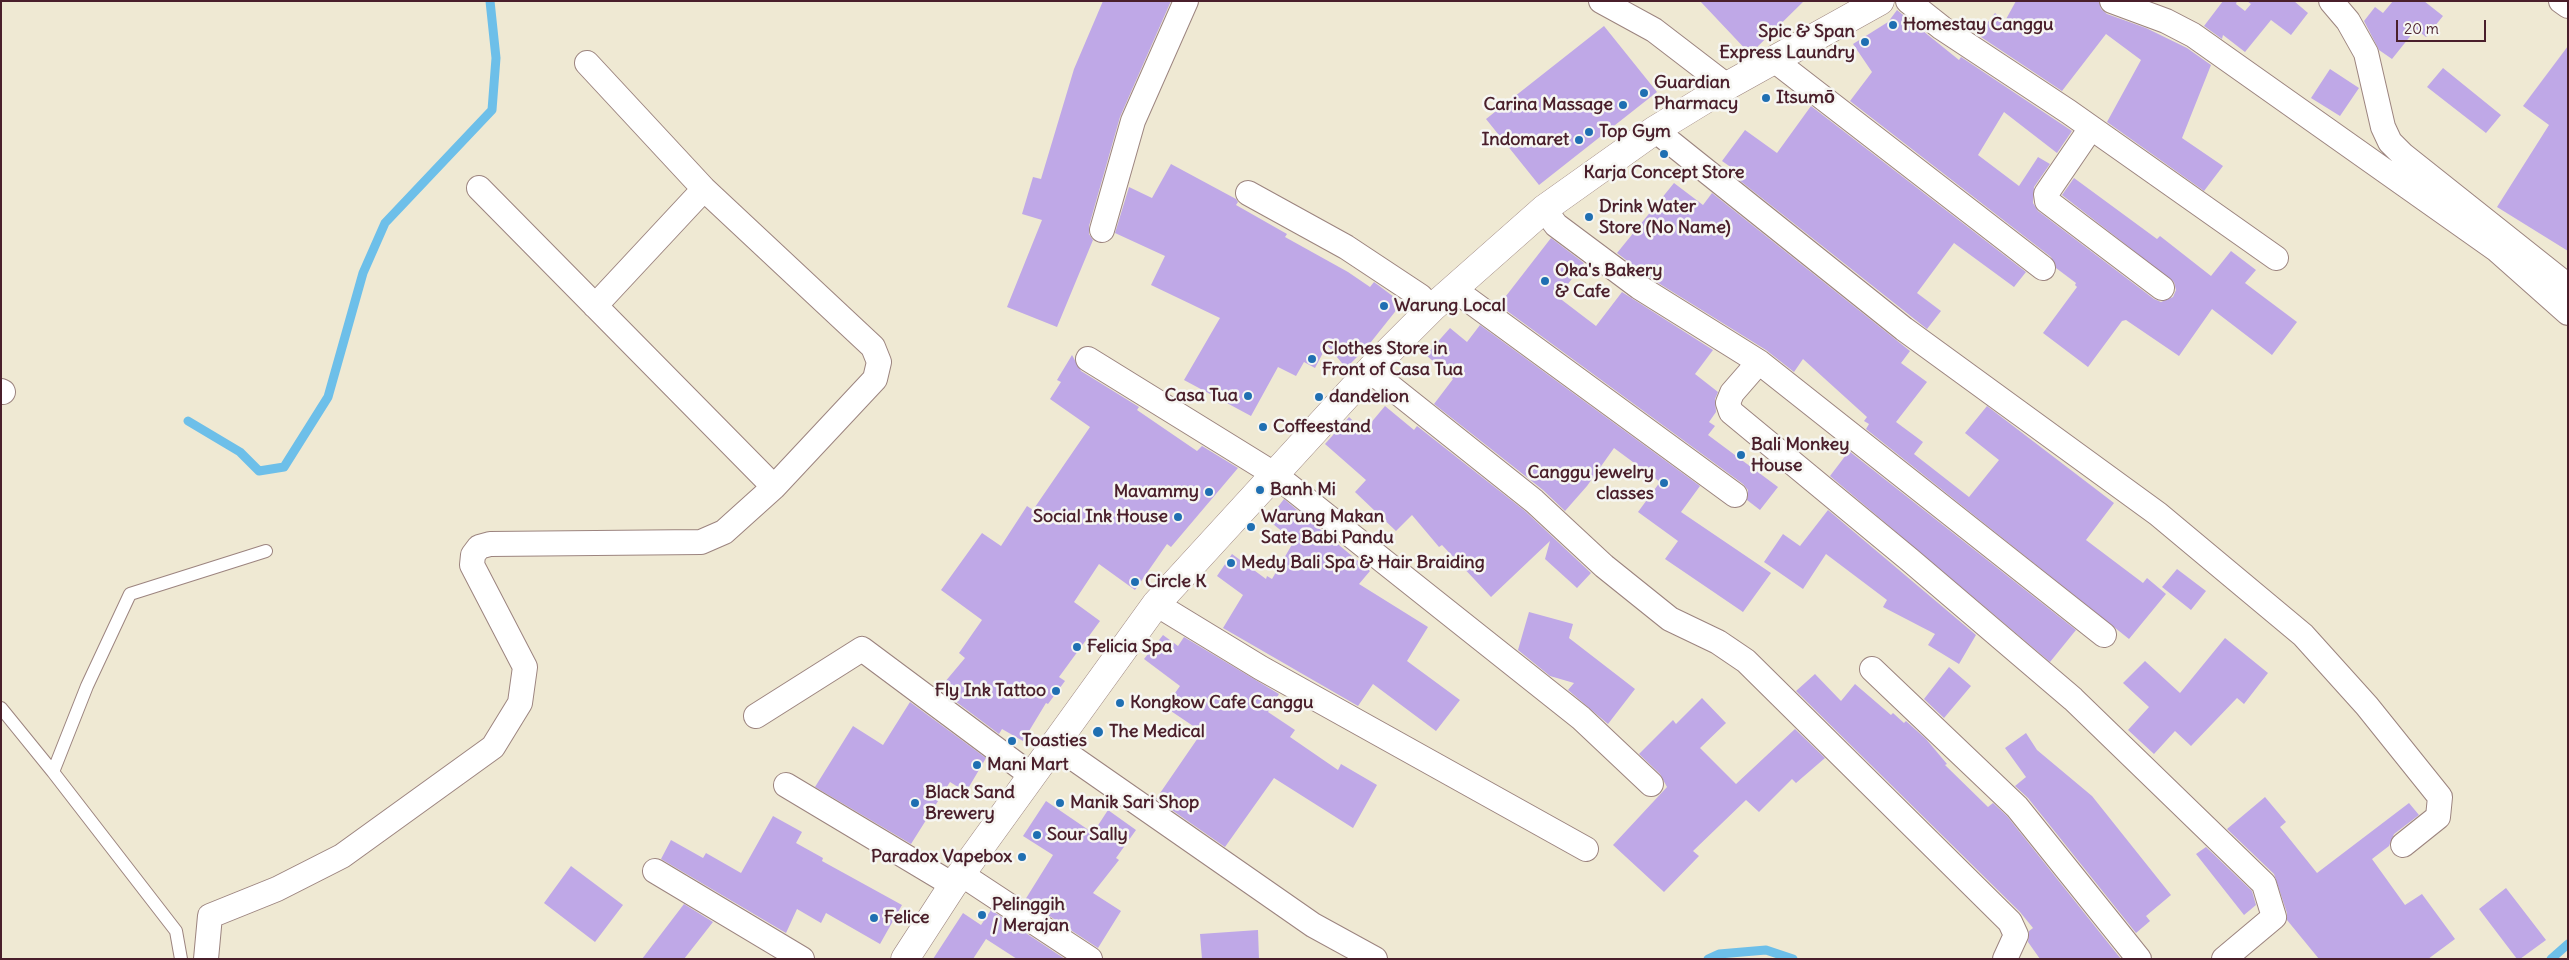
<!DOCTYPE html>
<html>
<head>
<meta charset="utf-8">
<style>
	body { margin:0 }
	#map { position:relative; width:2569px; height:960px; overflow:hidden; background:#efe9d3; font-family:Delius,sans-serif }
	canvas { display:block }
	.frame { position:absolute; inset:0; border:2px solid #4a1f2b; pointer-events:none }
	.scale { position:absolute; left:2396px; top:20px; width:90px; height:22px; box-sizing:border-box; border:2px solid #4a1f2b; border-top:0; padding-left:6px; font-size:15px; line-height:18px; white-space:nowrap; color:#4a1f2b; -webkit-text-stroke:4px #f6f6f2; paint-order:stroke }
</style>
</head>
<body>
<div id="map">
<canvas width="2569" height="960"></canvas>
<div class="frame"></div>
<div class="scale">20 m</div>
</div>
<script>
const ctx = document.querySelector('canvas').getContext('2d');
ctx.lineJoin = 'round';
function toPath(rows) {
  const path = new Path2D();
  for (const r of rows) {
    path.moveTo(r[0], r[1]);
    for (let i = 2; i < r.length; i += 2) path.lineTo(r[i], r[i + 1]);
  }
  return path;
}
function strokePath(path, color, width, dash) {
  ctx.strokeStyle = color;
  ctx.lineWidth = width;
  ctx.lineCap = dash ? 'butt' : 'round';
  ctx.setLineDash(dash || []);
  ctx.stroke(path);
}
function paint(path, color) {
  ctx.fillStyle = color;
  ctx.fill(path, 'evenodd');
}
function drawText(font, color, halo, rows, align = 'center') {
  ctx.font = font + ' Delius,sans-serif';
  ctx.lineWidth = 5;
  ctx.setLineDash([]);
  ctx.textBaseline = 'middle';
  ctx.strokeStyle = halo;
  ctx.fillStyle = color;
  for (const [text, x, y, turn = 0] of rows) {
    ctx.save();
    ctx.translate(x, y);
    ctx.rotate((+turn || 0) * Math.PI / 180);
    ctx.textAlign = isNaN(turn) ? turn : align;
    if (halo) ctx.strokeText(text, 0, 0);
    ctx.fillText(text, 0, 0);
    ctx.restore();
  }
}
strokePath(toPath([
	[188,421,240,452,259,471,284,467,328,397,363,273,385,223,492,110,496,58,490,1],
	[1708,959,1719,954,1766,950,1793,959],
	[2551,959,2568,944]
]), '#6dbfe9', 9);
paint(toPath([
	[1103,1,1171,1,1120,117,1089,226,1089,234,1093,240,1057,327,1007,307,1042,220,1022,214,1033,177,1041,179,1074,69],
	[1700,1,1804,1,1750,54],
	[2016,1,2099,1,2101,9,2107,14,2146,28,2187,48,2211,65,2182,138,2223,166,2204,191,2107,122,2141,60,2106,34,2062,91,1978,35,1995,13,2005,21],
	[2223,1,2237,1,2236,4,2245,11,2251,4,2247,1,2294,1,2308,13,2291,35,2271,20,2245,52,2223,35,2222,39,2204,26],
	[2393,1,2424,1,2443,16,2426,37,2416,29,2392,59,2379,50,2364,21,2375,7,2383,13],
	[1897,10,1959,60,1961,57,2072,131,2057,153,2004,112,1978,155,2019,186,2038,157,2050,164,2034,187,2033,203,2038,211,2154,299,2161,302,2173,297,2176,290,2174,282,2062,195,2074,178,2157,239,2160,236,2211,276,2231,251,2256,270,2245,283,2297,322,2272,355,2212,309,2179,356,2126,320,2122,321,2088,367,2043,333,2077,287,2075,285,2076,283,2056,268,2051,257,1850,101,1872,72,1853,44,1888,22],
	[1604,26,1657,92,1539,185,1486,119],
	[2568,46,2568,251,2497,207,2549,125,2523,106],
	[2443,68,2501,115,2486,133,2427,87],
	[2330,69,2359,88,2340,116,2311,98],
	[1811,106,2026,272,2014,287,1954,243,1917,293,1941,311,1927,329,1729,172,1732,168,1722,161,1745,130,1777,153],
	[1171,164,1236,199,1238,202,1236,205,1287,234,1285,237,1348,272,1370,287,1374,282,1402,303,1367,347,1346,368,1327,345,1315,368,1304,362,1296,376,1278,367,1251,416,1184,380,1220,318,1151,285,1165,256,1115,233,1129,187,1152,198],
	[1674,183,1703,205,1712,193,1910,351,1901,363,1927,382,1896,422,1923,442,1914,454,1969,497,1999,460,1965,433,1987,406,2114,503,2086,540,2143,583,2147,578,2166,594,2129,639,1866,429,1869,424,1864,421,1867,417,1803,359,1794,372,1766,350,1647,276,1617,253],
	[1551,238,1584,263,1558,297,1596,326,1622,292,1713,350,1695,374,1718,392,1715,399,1716,412,1709,422,1715,426,1708,435,1778,487,1760,510,1747,500,1748,490,1743,484,1499,305],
	[1480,325,1700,486,1681,512,1771,573,1743,612,1665,559,1678,541,1638,512,1660,482,1614,448,1587,486,1565,511,1543,490,1434,404,1453,379,1426,355,1450,328,1467,342],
	[1072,355,1081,371,1139,407,1137,410,1197,451,1202,446,1238,468,1171,547,1167,544,1135,590,1099,564,1074,602,1100,621,1059,677,1065,681,1048,704,1046,703,1023,741,1002,729,999,734,939,689,965,658,959,653,982,620,941,590,982,533,1001,546,1027,506,1033,510,1090,427,1050,399,1061,382,1057,380],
	[1385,406,1414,430,1417,426,1525,511,1591,573,1577,588,1545,559,1550,541,1491,597,1442,545,1439,547,1412,515,1396,531,1355,492,1366,480,1325,444,1349,417,1364,431],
	[1849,451,2076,630,2050,662,1830,476],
	[1284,499,1370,571,1359,584,1428,627,1407,661,1460,700,1436,731,1373,684,1358,706,1223,628,1243,595,1217,576,1232,554,1266,579,1267,576,1272,579,1294,541,1268,520],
	[1828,510,1976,635,1959,664,1928,645,1935,634,1883,607,1887,600,1826,554,1803,589,1764,562,1783,534,1800,546],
	[2177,569,2206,591,2191,610,2162,587],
	[1529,612,1573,624,1569,638,1635,689,1608,724,1568,690,1574,683,1550,676,1518,650],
	[1163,635,1178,646,1184,637,1279,694,1268,712,1295,730,1290,737,1338,770,1341,764,1377,785,1353,828,1274,778,1225,847,1156,799,1202,732,1165,707,1180,686,1144,659],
	[2225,638,2268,673,2244,704,2237,698,2191,746,2175,731,2154,754,2128,730,2149,707,2123,683,2145,661,2180,693],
	[1949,667,1971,686,1944,718,1924,699],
	[1815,674,1841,701,1855,684,1891,715,1893,713,1904,723,1906,721,1926,739,1947,764,1945,765,1988,807,1993,803,2007,816,2121,959,2040,959,2028,942,2029,931,2033,928,2020,912,1796,691],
	[1702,698,1726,723,1700,748,1736,784,1795,729,1825,758,1796,783,1792,779,1759,812,1746,800,1693,851,1699,856,1664,892,1613,845,1667,787,1660,774,1639,754,1673,720,1676,724],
	[910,702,986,758,966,792,950,782,911,844,815,787,853,726,883,745],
	[2026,733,2037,750,2092,796,2171,895,2146,916,2150,921,2136,933,2028,798,2015,786,2026,777,2005,748],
	[2265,797,2286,822,2280,827,2317,873,2409,803,2419,815,2394,834,2389,846,2372,859,2405,905,2422,894,2455,939,2428,959,2319,959,2287,920,2287,913,2274,874,2227,829],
	[1046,801,1093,833,1108,810,1136,830,1116,858,1119,860,1093,893,1121,911,1098,948,1025,900,1053,855,1023,836],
	[773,816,802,832,796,843,823,858,822,861,902,905,880,944,826,913,821,923,797,909,786,933,661,859,671,840,703,858,706,853,741,873],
	[2206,847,2252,891,2256,905,2244,915,2196,854],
	[571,866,623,905,595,942,544,903],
	[2506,888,2546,940,2520,959,2517,959,2479,909],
	[684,904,713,922,684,959,642,959],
	[991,910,1065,959,1017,959,986,939,973,959,933,959,963,913,981,925],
	[1258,930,1259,959,1202,959,1200,934]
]), '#bfa8e7');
const lane = toPath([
	[1,708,53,772,176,931,181,959],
	[53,772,87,686,130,594,266,551]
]);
const street = toPath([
	[1601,1,1654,30,1727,86],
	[1908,1,1942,28,2069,112,2276,258],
	[2112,1,2166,21,2193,35,2497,250,2568,313],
	[2331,1,2348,21,2366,53,2383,127,2390,142,2403,155,2568,286],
	[2561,1,2568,6],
	[1774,60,2043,268],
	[2091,128,2046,194,2047,201,2162,288],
	[1655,130,1904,329,2158,514,2303,635,2367,706,2440,797,2438,817,2403,845],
	[479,188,774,487],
	[1248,193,1346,247,1420,296,1432,308],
	[1544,209,1556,225,1639,287,1759,362,2104,635],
	[1102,230,1133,121,1186,1],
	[1455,290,1735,495],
	[595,306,704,189],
	[1088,359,1274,474,1581,718,1651,784],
	[1759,362,1732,393,1728,403,1731,412,1910,560,2073,699,2264,884,2274,917,2224,959],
	[1372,368,1377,376,1534,501,1604,566,1670,619,1718,642,1746,661,2010,922,2016,935,2005,959],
	[1,391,3,392],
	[1156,604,1261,668,1586,849],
	[1872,669,2017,807,2139,959],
	[756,716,862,649,1031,775],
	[1053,744,1313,925,1375,959],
	[786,785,953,885],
	[655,871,802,959],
	[961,874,1090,959],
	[206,959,210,916,277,889,342,856,493,747,520,703,525,667,472,565,473,555,479,547,490,544,701,542,724,532,774,487,875,379,879,362,873,347,704,189,587,63]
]);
const secondary = toPath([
	[905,959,953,885,1156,604,1372,368,1432,308,1544,209,1655,130,1727,86,1880,1]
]);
strokePath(lane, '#9c847f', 14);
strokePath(street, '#9c847f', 26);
strokePath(secondary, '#9c847f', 29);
strokePath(lane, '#fff', 12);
strokePath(street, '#fff', 24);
strokePath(secondary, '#fff', 28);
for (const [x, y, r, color] of [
	[1893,25,5,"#1f6fb2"],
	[1865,42,5,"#1f6fb2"],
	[1644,93,5,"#1f6fb2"],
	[1766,98,5,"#1f6fb2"],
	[1623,105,5,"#1f6fb2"],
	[1589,132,5,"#1f6fb2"],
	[1579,140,5,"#1f6fb2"],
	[1664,154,5,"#1f6fb2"],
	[1589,217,5,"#1f6fb2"],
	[1545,281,5,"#1f6fb2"],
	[1384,306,5,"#1f6fb2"],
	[1312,359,5,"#1f6fb2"],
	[1248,396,5,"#1f6fb2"],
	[1319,397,5,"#1f6fb2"],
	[1263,427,5,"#1f6fb2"],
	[1741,455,5,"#1f6fb2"],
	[1664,483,5,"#1f6fb2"],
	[1260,490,5,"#1f6fb2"],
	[1209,492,5,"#1f6fb2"],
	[1178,517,5,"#1f6fb2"],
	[1251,527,5,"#1f6fb2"],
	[1231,563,5,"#1f6fb2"],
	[1135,582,5,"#1f6fb2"],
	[1077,647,5,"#1f6fb2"],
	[1056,691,5,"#1f6fb2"],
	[1120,703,5,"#1f6fb2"],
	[1098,732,6,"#1f6fb2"],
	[1012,741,5,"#1f6fb2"],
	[977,765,5,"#1f6fb2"],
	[915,803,5,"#1f6fb2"],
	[1060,803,5,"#1f6fb2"],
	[1037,835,5,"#1f6fb2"],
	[1022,857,5,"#1f6fb2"],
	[982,915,5,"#1f6fb2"],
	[874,918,5,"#1f6fb2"]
]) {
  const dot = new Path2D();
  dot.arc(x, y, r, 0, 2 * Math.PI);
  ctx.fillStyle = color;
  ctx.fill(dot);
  strokePath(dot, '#f6f6f2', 2);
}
drawText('bold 18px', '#4a1f2b', '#f6f6f2', [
	["Homestay Canggu",1903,25],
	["Spic & Span",1855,32,"right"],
	["Express Laundry",1855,53,"right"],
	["Guardian",1654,83],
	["Pharmacy",1654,104],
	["Itsumō",1776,98],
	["Carina Massage",1613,105,"right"],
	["Top Gym",1599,132],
	["Indomaret",1569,140,"right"],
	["Karja Concept Store",1664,173,"center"],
	["Drink Water",1599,207],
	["Store (No Name)",1599,228],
	["Oka's Bakery",1555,271],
	["& Cafe",1555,292],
	["Warung Local",1394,306],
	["Clothes Store in",1322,349],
	["Front of Casa Tua",1322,370],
	["Casa Tua",1238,396,"right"],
	["dandelion",1329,397],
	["Coffeestand",1273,427],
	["Bali Monkey",1751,445],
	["House",1751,466],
	["Canggu jewelry",1654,473,"right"],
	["classes",1654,494,"right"],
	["Banh Mi",1270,490],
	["Mavammy",1199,492,"right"],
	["Social Ink House",1168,517,"right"],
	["Warung Makan",1261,517],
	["Sate Babi Pandu",1261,538],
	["Medy Bali Spa & Hair Braiding",1241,563],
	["Circle K",1145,582],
	["Felicia Spa",1087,647],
	["Fly Ink Tattoo",1046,691,"right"],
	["Kongkow Cafe Canggu",1130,703],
	["The Medical",1109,732],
	["Toasties",1022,741],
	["Mani Mart",987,765],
	["Black Sand",925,793],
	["Brewery",925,814],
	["Manik Sari Shop",1070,803],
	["Sour Sally",1047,835],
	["Paradox Vapebox",1012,857,"right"],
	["Pelinggih",992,905],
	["/ Merajan",992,926],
	["Felice",884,918]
], 'left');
</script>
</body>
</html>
